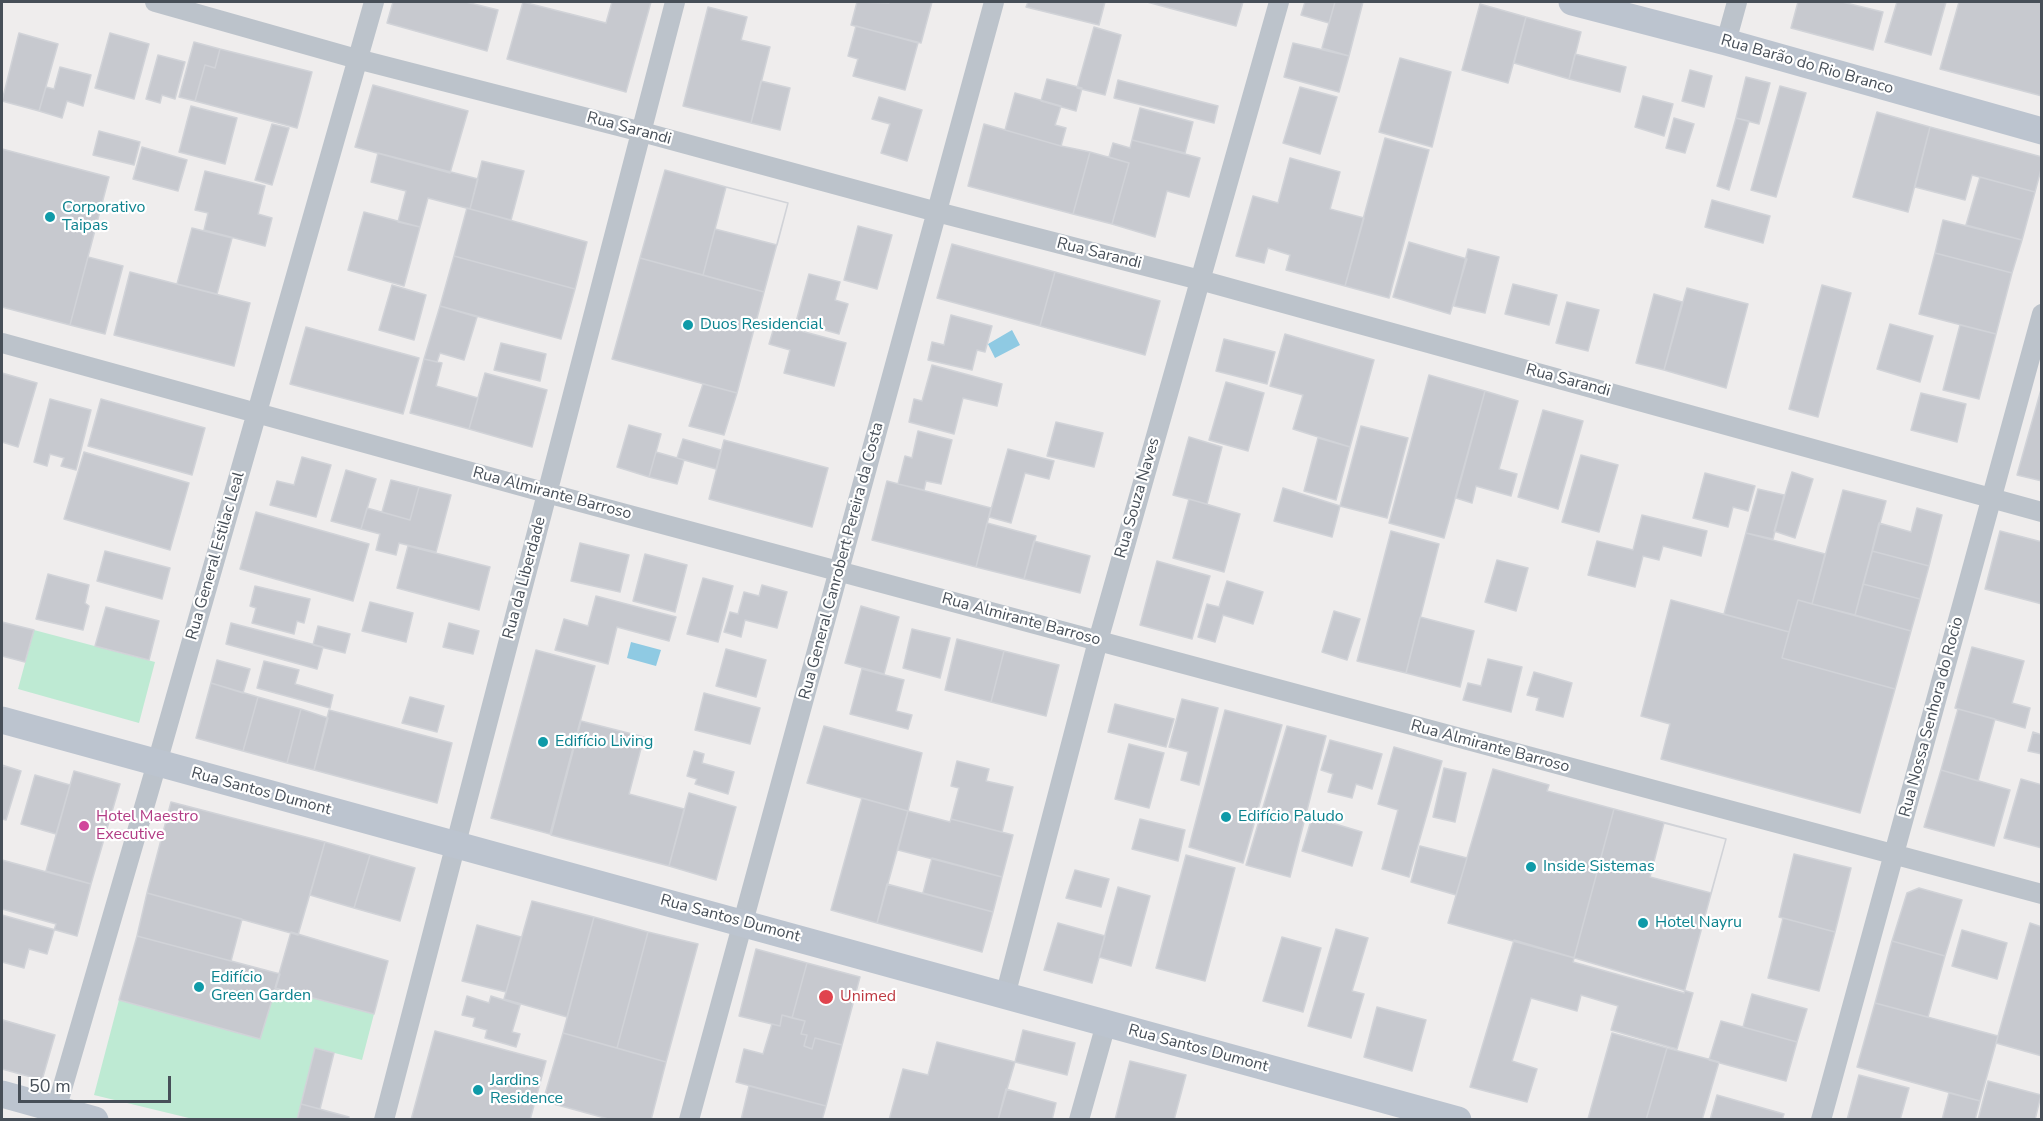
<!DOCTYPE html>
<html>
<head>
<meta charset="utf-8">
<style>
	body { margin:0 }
	#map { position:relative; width:2043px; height:1121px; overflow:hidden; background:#efeded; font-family:"Nunito Sans",sans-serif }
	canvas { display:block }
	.frame { position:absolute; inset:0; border:3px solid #474f58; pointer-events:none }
	.scale { position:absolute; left:18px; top:1076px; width:153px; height:27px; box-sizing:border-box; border:3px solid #474f58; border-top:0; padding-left:8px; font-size:18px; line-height:21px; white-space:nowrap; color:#474f58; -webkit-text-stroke:4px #fff; paint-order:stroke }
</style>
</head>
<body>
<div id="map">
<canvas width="2043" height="1121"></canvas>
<div class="frame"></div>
<div class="scale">50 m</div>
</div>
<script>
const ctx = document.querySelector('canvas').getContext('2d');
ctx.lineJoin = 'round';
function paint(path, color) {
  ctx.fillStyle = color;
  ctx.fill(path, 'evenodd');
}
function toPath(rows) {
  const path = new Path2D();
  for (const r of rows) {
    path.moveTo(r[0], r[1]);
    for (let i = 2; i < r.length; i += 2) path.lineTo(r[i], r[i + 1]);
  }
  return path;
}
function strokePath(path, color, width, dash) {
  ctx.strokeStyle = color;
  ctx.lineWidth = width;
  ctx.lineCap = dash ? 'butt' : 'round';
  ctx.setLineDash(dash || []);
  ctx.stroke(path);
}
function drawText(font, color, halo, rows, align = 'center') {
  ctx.font = font + ' "Nunito Sans",sans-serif';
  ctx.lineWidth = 4.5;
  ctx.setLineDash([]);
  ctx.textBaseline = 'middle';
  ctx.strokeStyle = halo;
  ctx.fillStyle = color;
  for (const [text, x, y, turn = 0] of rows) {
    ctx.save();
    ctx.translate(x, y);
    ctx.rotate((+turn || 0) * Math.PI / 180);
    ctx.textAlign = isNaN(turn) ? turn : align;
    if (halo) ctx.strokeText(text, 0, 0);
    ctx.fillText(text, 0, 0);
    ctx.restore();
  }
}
paint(toPath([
	[34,630,155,662,139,723,18,689],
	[275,988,374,1014,362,1060,315,1048,297,1119,193,1119,94,1095,119,1000,260,1039]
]), '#beead3');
paint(toPath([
	[1012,330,1020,345,995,358,988,344],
	[631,642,661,650,656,666,627,658]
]), '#8fcae3');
const building = toPath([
	[393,2,466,2,498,10,487,51,387,23,393,2],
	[523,2,606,23,612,2,651,2,626,92,507,59,523,2],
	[857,2,889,3,889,2,932,2,921,43,851,25,857,2],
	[1028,2,1105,2,1099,25,1026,7,1028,2],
	[1147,2,1243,2,1236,26,1147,2],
	[1305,2,1335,2,1329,23,1301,15,1305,2],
	[1335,2,1363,2,1349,56,1322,48,1335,2],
	[1798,2,1842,2,1883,12,1873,50,1791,28,1798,2],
	[1897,2,1946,2,1931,55,1885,42,1897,2],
	[1959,2,2042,2,2042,96,1940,69,1959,2],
	[1480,4,1526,17,1508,83,1462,70,1480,4],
	[708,7,747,17,741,40,770,47,751,123,683,106,708,7],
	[1526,17,1581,32,1569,79,1514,63,1526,17],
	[856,26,918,43,905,90,853,76,858,59,848,56,856,26],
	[1094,27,1121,35,1105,95,1077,88,1094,27],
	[19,33,58,44,39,111,2,101,19,33],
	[110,33,149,44,134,99,95,88,110,33],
	[194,42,220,49,215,68,205,65,195,101,179,97,194,42],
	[1293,43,1349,56,1339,92,1284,77,1293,43],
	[220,49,312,72,297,128,195,101,205,65,215,68,220,49],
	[1575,54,1626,67,1620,92,1569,79,1575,54],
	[158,55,185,62,175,99,162,95,160,103,146,99,158,55],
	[1400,58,1451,72,1432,147,1379,132,1400,58],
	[60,67,91,75,83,106,67,101,62,118,39,111,46,87,54,89,60,67],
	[1690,70,1712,76,1704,107,1682,101,1690,70],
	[1746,77,1770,83,1759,124,1736,118,1746,77],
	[1047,79,1082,88,1076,111,1041,101,1047,79],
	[1118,80,1218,106,1214,123,1114,98,1118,80],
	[761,81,790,88,780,130,751,123,761,81],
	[373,85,468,111,450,173,355,147,373,85],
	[1780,86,1806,93,1776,197,1751,190,1780,86],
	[1300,87,1337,97,1320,154,1283,143,1300,87],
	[1015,93,1061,106,1055,125,1066,128,1061,146,1005,130,1015,93],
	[1643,96,1673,104,1664,136,1635,127,1643,96],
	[879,97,922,110,907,161,881,153,890,124,872,119,879,97],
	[191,106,237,118,225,164,179,152,191,106],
	[1140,108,1193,122,1185,153,1132,140,1140,108],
	[1877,112,1930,127,1908,212,1853,197,1877,112],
	[1674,118,1694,124,1685,153,1666,148,1674,118],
	[1736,118,1749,121,1729,190,1717,186,1736,118],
	[272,124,289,128,272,185,255,180,272,124],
	[984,124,1061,146,1090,152,1073,214,968,186,984,124],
	[1930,127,2042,157,2042,166,2035,192,1972,175,1965,200,1915,187,1930,127],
	[99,131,140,142,134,165,93,155,99,131],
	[1385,138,1429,150,1389,298,1345,286,1385,138],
	[1132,140,1200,158,1189,197,1167,191,1155,237,1112,224,1129,163,1109,157,1113,143,1130,148,1132,140],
	[142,147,187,160,178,191,133,179,142,147],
	[2,149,109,177,70,325,2,307,2,149],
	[1090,152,1129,163,1112,224,1073,214,1090,152],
	[378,153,478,179,470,209,428,198,420,227,398,222,406,191,371,182,378,153],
	[1290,158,1340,172,1330,209,1364,218,1345,286,1286,270,1290,255,1268,248,1264,263,1236,256,1253,196,1278,203,1290,158],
	[482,161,524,171,511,220,470,209,482,161],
	[665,170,726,187,703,275,640,258,665,170],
	[205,171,265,186,258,214,272,218,265,246,204,230,208,213,195,210,205,171],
	[1980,177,2035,192,2022,240,1966,225,1980,177],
	[726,187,788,203,764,292,703,275,726,187],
	[726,187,788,203,777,245,715,229,726,187],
	[1712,200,1770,216,1763,243,1705,227,1712,200],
	[467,208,587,242,575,289,454,256,467,208],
	[364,212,420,227,404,286,348,270,364,212],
	[1943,220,2022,240,2012,273,1935,253,1943,220],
	[858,226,892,235,877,289,844,280,858,226],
	[192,228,232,238,217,294,177,284,192,228],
	[1409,242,1467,259,1450,314,1393,297,1409,242],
	[952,244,1055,272,1040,326,937,298,952,244],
	[1468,249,1499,257,1485,313,1454,306,1468,249],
	[1935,253,2012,273,1996,334,1919,314,1935,253],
	[454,256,575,289,561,339,440,306,454,256],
	[88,257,123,266,105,334,70,325,88,257],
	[640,258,764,292,737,393,612,359,640,258],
	[130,272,250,303,234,366,114,335,130,272],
	[1055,272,1160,301,1145,355,1040,326,1055,272],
	[809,274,840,282,835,300,848,304,839,334,796,322,809,274],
	[1513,284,1557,295,1549,325,1505,314,1513,284],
	[392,285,426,295,414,340,379,330,392,285],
	[1822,285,1851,293,1818,417,1789,409,1822,285],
	[1687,288,1748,304,1726,388,1664,370,1687,288],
	[1654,294,1682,302,1664,370,1636,363,1654,294],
	[1567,302,1599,310,1588,351,1556,343,1567,302],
	[440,306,477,317,464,360,440,353,437,362,424,359,440,306],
	[951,315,992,326,985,352,977,350,972,370,928,360,932,342,944,345,951,315],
	[775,324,846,343,834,386,784,373,790,350,769,344,775,324],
	[1890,324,1933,336,1920,382,1877,369,1890,324],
	[1960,325,1996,334,1979,399,1943,390,1960,325],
	[306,327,419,358,403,414,290,384,306,327],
	[1285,334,1374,360,1350,447,1293,429,1303,395,1270,386,1285,334],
	[1224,339,1275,352,1267,384,1216,371,1224,339],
	[501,343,546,354,540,381,494,370,501,343],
	[424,359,442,363,436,386,478,398,469,429,410,413,424,359],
	[932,365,1002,384,997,406,963,398,954,434,909,422,914,399,922,401,932,365],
	[2,373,37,383,18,447,2,442,2,373],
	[485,373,547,390,532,447,469,429,485,373],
	[1429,375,1485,391,1444,538,1389,523,1429,375],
	[1226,382,1264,393,1248,451,1209,440,1226,382],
	[703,384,737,393,724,435,689,426,703,384],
	[2042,386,2042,481,2017,475,2042,386],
	[1485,391,1518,401,1499,469,1517,474,1511,496,1476,486,1472,503,1456,498,1485,391],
	[1921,393,1966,404,1957,442,1911,430,1921,393],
	[50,399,91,410,76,470,61,466,64,458,50,454,47,466,34,462,50,399],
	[101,399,205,428,192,475,88,446,101,399],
	[1543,410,1583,421,1558,509,1518,497,1543,410],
	[1056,422,1103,433,1094,467,1047,456,1056,422],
	[629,425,661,434,649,477,617,467,629,425],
	[1361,426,1408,438,1387,518,1340,506,1361,426],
	[918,431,952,440,941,484,926,481,924,490,898,484,905,456,912,458,918,431],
	[1189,437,1222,447,1207,504,1173,495,1189,437],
	[1318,438,1350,447,1336,500,1304,491,1318,438],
	[683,439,721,450,716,469,677,458,683,439],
	[724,440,828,468,812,527,709,499,724,440],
	[1008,449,1054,461,1049,479,1025,473,1011,523,989,517,1008,449],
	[84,452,189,483,170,550,64,519,84,452],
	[656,452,684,460,677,484,649,477,656,452],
	[1581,455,1618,465,1599,532,1562,522,1581,455],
	[302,457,331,465,316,517,270,505,277,481,294,485,302,457],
	[346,470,376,479,361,529,331,521,346,470],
	[1792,472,1813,479,1795,538,1774,531,1792,472],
	[1705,473,1755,486,1748,511,1733,507,1728,527,1693,518,1705,473],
	[391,480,419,487,410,520,382,512,391,480],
	[887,481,991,508,976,567,872,540,887,481],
	[419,487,451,495,436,552,399,543,396,555,376,550,380,534,361,529,367,508,410,520,419,487],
	[1283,488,1340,506,1332,537,1274,521,1283,488],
	[1758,489,1784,495,1773,539,1746,533,1758,489],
	[1843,490,1886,501,1855,615,1812,604,1843,490],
	[1189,499,1240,514,1224,572,1173,558,1189,499],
	[1917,508,1942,515,1929,566,1872,551,1879,523,1911,532,1917,508],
	[256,512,369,544,353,601,240,569,256,512],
	[1642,515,1707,531,1701,556,1663,546,1659,560,1643,556,1635,587,1588,575,1597,541,1633,550,1642,515],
	[987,523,1036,536,1024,579,976,567,987,523],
	[1391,531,1439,544,1406,673,1357,661,1391,531],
	[2000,531,2042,542,2042,604,1985,589,2000,531],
	[1746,533,1825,554,1812,604,1798,600,1789,632,1724,614,1746,533],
	[1034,541,1090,556,1080,593,1024,579,1034,541],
	[580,543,629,555,620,592,571,581,580,543],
	[408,546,490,567,479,610,397,588,408,546],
	[105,551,170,568,162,599,97,581,105,551],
	[1872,551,1929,566,1920,599,1863,584,1872,551],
	[645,554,687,565,675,612,633,601,645,554],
	[1497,560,1528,568,1516,611,1485,602,1497,560],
	[1157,561,1210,576,1192,639,1140,625,1157,561],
	[48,574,89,585,85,603,89,606,83,630,36,619,48,574],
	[703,578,733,586,718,642,687,634,703,578],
	[1227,581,1263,592,1253,624,1223,615,1215,642,1198,637,1207,604,1219,607,1227,581],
	[1863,584,1920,599,1911,631,1855,615,1863,584],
	[762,585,787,592,777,628,745,620,741,637,724,632,730,612,738,614,744,592,759,596,762,585],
	[255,586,310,599,304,623,297,621,294,634,252,623,256,608,250,606,255,586],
	[596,596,676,617,669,641,617,627,608,664,555,650,564,619,588,626,596,596],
	[1671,600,1789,632,1782,658,1895,689,1860,813,1661,759,1670,724,1641,716,1671,600],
	[1798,600,1911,631,1895,689,1782,658,1798,600],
	[370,602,413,613,406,642,362,631,370,602],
	[861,606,899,617,884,674,845,663,861,606],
	[106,607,159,621,149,660,95,646,106,607],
	[1334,611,1360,619,1347,660,1322,652,1334,611],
	[1420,617,1474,631,1460,687,1406,673,1420,617],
	[2,622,34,630,25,662,2,656,2,622],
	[231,623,323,647,317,669,226,644,231,623],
	[449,623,479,631,473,654,443,647,449,623],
	[318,626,350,634,345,653,313,645,318,626],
	[912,629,950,638,940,678,903,668,912,629],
	[957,639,1004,651,991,702,945,690,957,639],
	[1972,647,2024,661,2012,703,2030,708,2025,728,1955,708,1972,647],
	[726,649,766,660,756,697,716,686,726,649],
	[536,650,595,666,550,834,491,818,536,650],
	[1004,651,1059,665,1046,716,991,702,1004,651],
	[1488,659,1522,667,1511,712,1463,700,1468,683,1481,686,1488,659],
	[217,660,250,669,243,693,211,683,217,660],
	[264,661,299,670,295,684,333,695,330,708,257,688,264,661],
	[862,669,904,680,896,711,912,715,908,729,850,714,862,669],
	[1534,672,1572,683,1563,717,1536,710,1539,698,1527,695,1534,672],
	[211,683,258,697,243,751,196,738,211,683],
	[704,693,760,708,750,744,695,730,704,693],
	[258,697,301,709,287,763,243,751,258,697],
	[410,697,444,706,437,732,402,723,410,697],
	[1182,699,1218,708,1199,785,1181,780,1188,752,1169,747,1182,699],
	[1115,704,1174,719,1166,747,1108,732,1115,704],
	[301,709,328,718,314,770,287,763,301,709],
	[1958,709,1995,719,1978,781,1941,770,1958,709],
	[329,710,452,743,437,803,314,770,329,710],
	[1225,710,1282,725,1243,863,1189,847,1225,710],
	[581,721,644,737,629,794,684,809,669,866,551,835,581,721],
	[824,726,922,753,908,811,807,783,824,726],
	[1287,726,1326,736,1290,877,1246,865,1287,726],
	[2033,732,2042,735,2042,754,2028,751,2033,732],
	[1330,740,1382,754,1372,789,1356,784,1352,798,1328,792,1333,774,1321,770,1330,740],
	[1129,744,1164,753,1149,808,1115,799,1129,744],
	[1394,747,1442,761,1409,877,1382,869,1398,810,1378,804,1394,747],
	[694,751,704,754,702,763,734,772,728,794,695,784,697,779,687,776,694,751],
	[957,761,989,769,986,781,1013,787,1002,832,951,819,959,788,951,786,957,761],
	[2,765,21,771,6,820,2,819,2,765],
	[1444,768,1466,773,1455,822,1433,817,1444,768],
	[1493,769,1549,785,1547,791,1614,809,1574,958,1448,923,1493,769],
	[1941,770,2010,790,1994,846,1924,827,1941,770],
	[74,771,120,784,91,884,46,871,74,771],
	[35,775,70,785,56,834,21,824,35,775],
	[2021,779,2042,785,2042,848,2004,838,2021,779],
	[689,793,736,807,716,880,669,866,689,793],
	[862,798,908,811,877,923,831,910,862,798],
	[171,802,325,842,298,935,147,893,171,802],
	[1614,809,1726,839,1684,993,1573,962,1614,809],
	[908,811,950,822,951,819,1013,835,1002,877,898,850,908,811],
	[1312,817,1362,832,1352,866,1302,851,1312,817],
	[1140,819,1185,830,1178,861,1132,849,1140,819],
	[1664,823,1726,839,1711,893,1650,877,1664,823],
	[325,842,370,855,354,908,310,895,325,842],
	[1420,846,1467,858,1456,895,1411,882,1420,846],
	[1794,854,1851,868,1835,932,1779,917,1794,854],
	[370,855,415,868,400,921,354,908,370,855],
	[1186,855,1235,868,1205,981,1156,968,1186,855],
	[932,858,1002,877,993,912,923,893,932,858],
	[2,860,91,884,77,936,2,915,2,860],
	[1075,870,1109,879,1101,907,1066,898,1075,870],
	[887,884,993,912,982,952,877,923,887,884],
	[1118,887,1150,896,1131,966,1099,957,1118,887],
	[1919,888,1962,900,1945,956,1892,941,1907,893,1919,888],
	[147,893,242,919,231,961,137,936,147,893],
	[532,901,594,917,567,1017,504,999,532,901],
	[2,909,56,924,47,954,29,949,24,968,2,962,2,909],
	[594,917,648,932,617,1048,563,1033,594,917],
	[1783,918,1835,932,1819,991,1768,978,1783,918],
	[1058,923,1105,936,1092,983,1044,970,1058,923],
	[2030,923,2042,927,2042,1056,1996,1043,2030,923],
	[477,925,521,937,506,992,462,981,477,925],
	[1336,929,1368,938,1352,991,1364,994,1351,1038,1308,1026,1336,929],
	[1962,930,2007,943,1997,979,1952,966,1962,930],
	[291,932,388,961,374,1014,275,988,291,932],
	[648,932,698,944,666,1062,617,1048,648,932],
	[137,936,280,974,260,1039,119,1000,137,936],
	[1282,937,1321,948,1303,1012,1263,1001,1282,937],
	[1514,940,1693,993,1677,1049,1611,1030,1618,1006,1581,995,1577,1011,1531,998,1512,1061,1537,1069,1527,1102,1470,1087,1514,940],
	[1892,941,1945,956,1928,1017,1875,1003,1892,941],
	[756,949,807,963,792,1018,782,1015,780,1026,739,1016,756,949],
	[807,963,860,977,842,1045,815,1038,812,1049,804,1046,807,1035,801,1034,805,1021,792,1018,807,963],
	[1752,994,1807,1009,1797,1042,1743,1027,1752,994],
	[467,996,489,1003,491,996,520,1005,512,1032,520,1034,516,1047,485,1038,487,1030,473,1026,475,1018,462,1015,467,996],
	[1875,1003,1998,1036,1980,1101,1857,1067,1875,1003],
	[1377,1007,1426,1020,1412,1071,1364,1057,1377,1007],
	[782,1015,805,1021,801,1034,807,1035,804,1046,812,1049,815,1038,842,1045,826,1106,736,1082,744,1049,763,1054,772,1024,780,1026,782,1015],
	[3,1020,55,1035,42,1080,2,1069,2,1026,3,1020],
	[1721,1021,1797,1042,1786,1081,1709,1060,1721,1021],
	[1023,1030,1075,1043,1067,1075,1015,1062,1023,1030],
	[435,1031,546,1061,530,1120,411,1120,435,1031],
	[563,1033,666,1062,651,1120,612,1120,543,1101,563,1033],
	[1612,1033,1667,1048,1646,1120,1588,1119,1612,1033],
	[937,1042,1015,1062,998,1120,889,1120,903,1069,928,1075,937,1042],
	[315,1048,334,1053,320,1109,301,1104,315,1048],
	[1667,1048,1719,1062,1702,1120,1646,1120,1667,1048],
	[1130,1061,1186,1075,1174,1120,1115,1120,1130,1061],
	[1859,1075,1909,1088,1900,1120,1847,1120,1859,1075],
	[1988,1081,2041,1095,2035,1120,1978,1120,1988,1081],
	[749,1086,826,1106,822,1120,741,1120,749,1086],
	[1006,1089,1056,1103,1052,1120,998,1120,1006,1089],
	[1949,1093,1980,1101,1975,1120,1942,1120,1949,1093],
	[1717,1095,1784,1114,1782,1120,1710,1120,1717,1095],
	[301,1104,349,1117,348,1120,297,1120,301,1104]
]);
paint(building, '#c7c9cf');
strokePath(building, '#d1d3d8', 1.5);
strokePath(toPath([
	[155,2,357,59,642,132,937,212,1200,280,2042,512],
	[1726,42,1737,2],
	[2,343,547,493,2042,894],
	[1005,996,1098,641,1279,2],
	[53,1120,157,763,374,2],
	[384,1120,675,2],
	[689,1120,994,2],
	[1079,1120,1106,1024],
	[1821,1120,2042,314]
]), '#bcc3cb', 20);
strokePath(toPath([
	[1572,2,1726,42,2042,131],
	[2,720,1458,1120],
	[2,1094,95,1120]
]), '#bcc4cf', 27);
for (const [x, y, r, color] of [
	[50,217,6,"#0f9aa8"],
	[688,325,6,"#0f9aa8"],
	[543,742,6,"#0f9aa8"],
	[1226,817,6,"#0f9aa8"],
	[84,826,6,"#d1479c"],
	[1531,867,6,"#0f9aa8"],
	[1643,923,6,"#0f9aa8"],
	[199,987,6,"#0f9aa8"],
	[826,997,8,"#e0444e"],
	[478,1090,6,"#0f9aa8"]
]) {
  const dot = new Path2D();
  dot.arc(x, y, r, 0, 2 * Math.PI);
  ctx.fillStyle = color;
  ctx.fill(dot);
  strokePath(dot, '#fff', 2);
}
drawText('16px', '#474f58', '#fff', [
	["Rua Barão do Rio Branco",1807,65,16],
	["Rua Sarandi",629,129,15],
	["Rua Sarandi",1099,254,14],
	["Rua Sarandi",1568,381,15],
	["Rua Almirante Barroso",552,494,15],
	["Rua Souza Naves",1138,498,-74],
	["Rua General Estilac Leal",216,556,-74],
	["Rua General Canrobert Pereira da Costa",842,561,-75],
	["Rua da Liberdade",525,578,-75],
	["Rua Almirante Barroso",1021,620,15],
	["Rua Nossa Senhora do Rocio",1932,717,-75],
	["Rua Almirante Barroso",1490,747,15],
	["Rua Santos Dumont",261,792,15],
	["Rua Santos Dumont",730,919,15],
	["Rua Santos Dumont",1198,1049,15]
]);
drawText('16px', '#0d838f', '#fff', [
	["Corporativo",62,208],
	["Taipas",62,226],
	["Duos Residencial",700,325],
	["Edifício Living",555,742],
	["Edifício Paludo",1238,817],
	["Inside Sistemas",1543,867],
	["Hotel Nayru",1655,923],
	["Edifício",211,978],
	["Green Garden",211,996],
	["Jardins",490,1081],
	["Residence",490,1099]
], 'left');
drawText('16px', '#b23c85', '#fff', [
	["Hotel Maestro",96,817],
	["Executive",96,835]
], 'left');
drawText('16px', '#be3a42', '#fff', [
	["Unimed",840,997]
], 'left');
</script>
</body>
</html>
